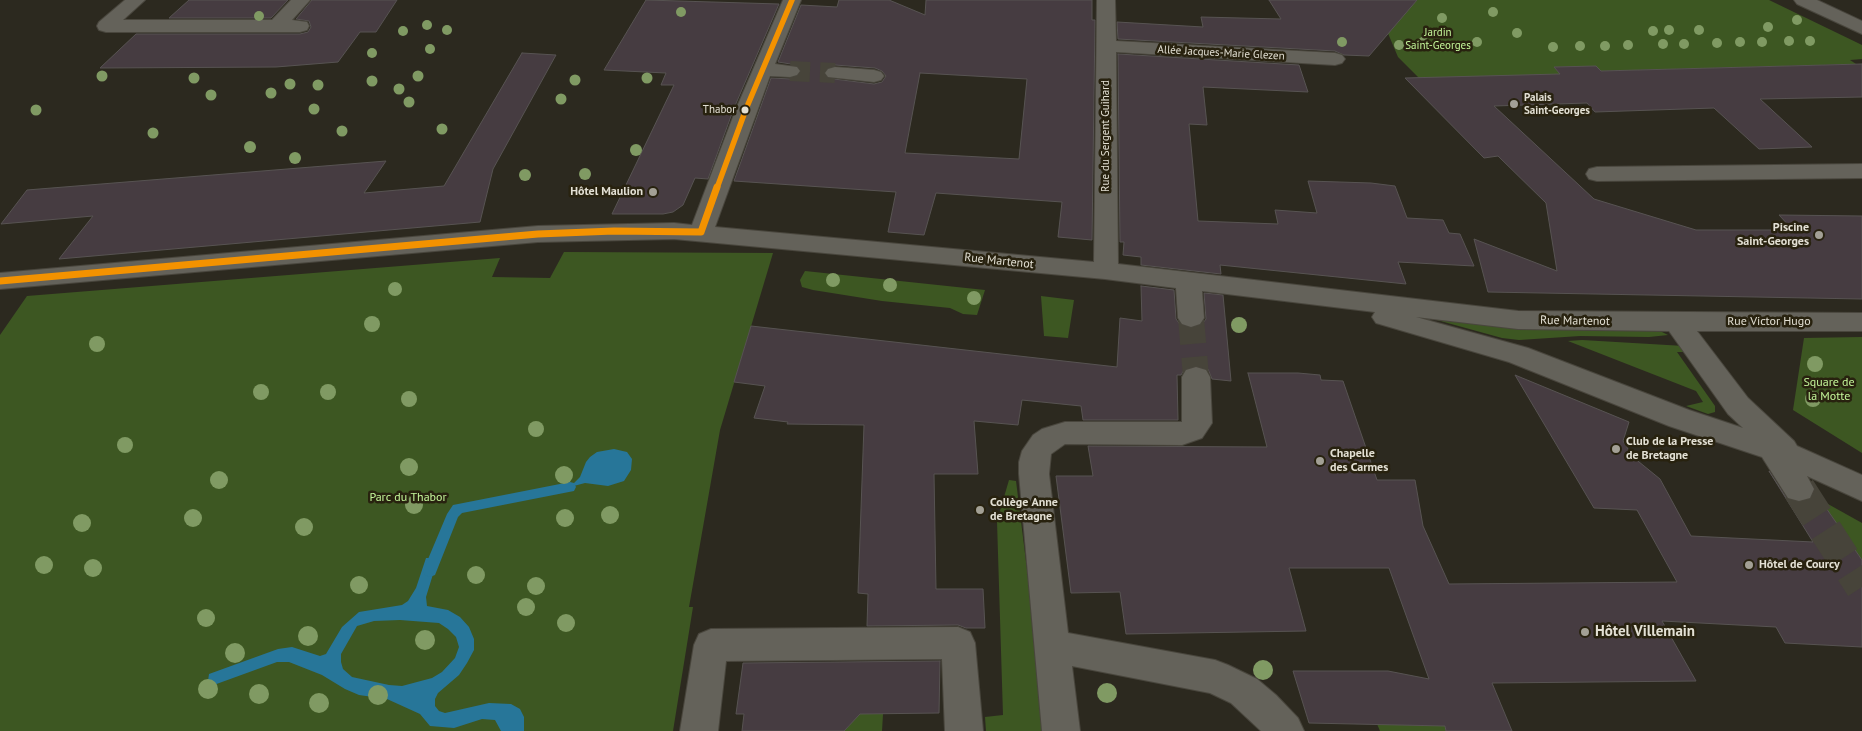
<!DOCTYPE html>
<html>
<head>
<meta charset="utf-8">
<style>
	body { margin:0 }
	canvas { display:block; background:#2c291f }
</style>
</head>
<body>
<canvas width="1862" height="731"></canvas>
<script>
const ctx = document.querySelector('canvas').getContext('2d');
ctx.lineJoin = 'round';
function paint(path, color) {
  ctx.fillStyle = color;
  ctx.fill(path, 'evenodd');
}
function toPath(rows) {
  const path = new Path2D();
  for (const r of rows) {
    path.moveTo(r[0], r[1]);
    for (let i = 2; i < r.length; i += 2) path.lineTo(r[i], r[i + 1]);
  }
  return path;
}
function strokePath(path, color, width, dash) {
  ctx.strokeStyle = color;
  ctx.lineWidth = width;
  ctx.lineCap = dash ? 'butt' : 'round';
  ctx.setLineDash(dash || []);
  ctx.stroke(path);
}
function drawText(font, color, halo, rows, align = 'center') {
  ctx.font = font + ' "PT Sans",sans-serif';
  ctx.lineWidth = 5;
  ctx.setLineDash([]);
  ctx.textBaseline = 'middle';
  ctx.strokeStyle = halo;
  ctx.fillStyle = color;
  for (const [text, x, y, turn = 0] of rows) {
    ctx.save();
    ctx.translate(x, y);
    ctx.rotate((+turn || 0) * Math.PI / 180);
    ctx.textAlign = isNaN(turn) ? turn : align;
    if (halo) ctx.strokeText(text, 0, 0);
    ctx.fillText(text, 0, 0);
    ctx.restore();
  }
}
paint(toPath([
	[1417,0,1769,0,1862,45,1862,59,1850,60,1856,64,1601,71,1596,66,1554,67,1560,74,1423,82,1398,57,1387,31],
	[564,252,773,253,720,430,689,607,693,607,673,731,0,731,0,335,27,296,500,258,492,277,550,278],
	[805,271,985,290,977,315,963,314,950,308,882,301,813,290,802,287,800,280],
	[1041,296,1074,300,1068,338,1044,336],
	[1426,317,1660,331,1668,335,1649,337,1580,336,1519,340,1502,338],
	[1862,337,1862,453,1793,410,1804,338],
	[1582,340,1684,346,1688,352,1677,352,1715,406,1715,412,1708,414,1686,406,1703,402,1696,391,1568,341],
	[1009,480,1016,481,1047,731,986,731,985,717,1003,715,997,521],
	[1819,499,1862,523,1862,560],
	[846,714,883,714,882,731,844,731,850,725],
	[1377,724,1445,726,1446,731,1380,731]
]), '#3d5722');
paint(toPath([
	[614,449,627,452,632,459,631,470,624,481,608,486,585,483,570,487,580,477,586,462,590,457,597,452],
	[426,558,438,558,426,597,427,606,448,610,460,617,469,627,474,639,474,650,467,663,459,675,438,693,435,699,435,706,439,711,445,713,489,703,511,704,520,709,524,717,524,731,501,731,495,720,482,719,454,728,430,726,420,714,387,699,359,695,345,689,322,675,289,662,277,662,211,686,208,681,209,674,278,649,292,647,320,656,326,654,342,627,359,612,402,605,408,601,416,588],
	[400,620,439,623,448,629,456,637,459,647,455,658,442,672,432,678,402,686,389,685,352,677,343,669,341,662,341,654,357,626,374,621]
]), '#277699');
paint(toPath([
	[570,482,574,483,576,487,574,491,462,513,458,517,435,575,430,577,425,575,423,571,447,514,453,505,570,482]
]), '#277699');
const building = toPath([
	[189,0,288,0,271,18,169,18,189,0],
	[312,0,397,0,376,32,360,32,338,62,276,67,100,68,136,34,300,34,308,32,311,27,309,21,296,19,312,0],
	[646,0,779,4,734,108,708,179,695,178,683,205,673,212,663,214,612,214,674,85,661,85,666,73,604,70,646,0],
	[839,0,889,0,925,15,926,0,1092,0,1092,20,1095,20,1092,240,1058,237,1062,202,936,193,924,235,888,232,896,192,734,181,771,78,791,79,798,77,802,72,797,65,778,62,801,5,837,7,839,0],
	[835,65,875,68,882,71,886,76,882,82,874,84,826,78,824,72,827,67,835,65],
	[920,73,1027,79,1019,159,905,153,920,73],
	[1269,0,1417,0,1369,56,1344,55,1335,51,1118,39,1117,22,1203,27,1201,17,1281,19,1269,0],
	[522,53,556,55,493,169,480,222,59,259,93,216,1,224,27,190,386,161,364,193,444,186,522,53],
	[1118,54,1299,65,1308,92,1203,87,1207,125,1189,124,1198,221,1278,224,1275,210,1317,213,1308,181,1371,183,1395,186,1407,218,1443,220,1449,233,1460,234,1474,266,1398,262,1406,284,1220,265,1221,274,1141,265,1141,257,1123,255,1124,242,1120,242,1118,54],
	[1862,64,1862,97,1760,99,1812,147,1759,149,1714,108,1595,112,1587,103,1494,106,1594,199,1696,230,1793,230,1779,215,1862,216,1862,299,1488,292,1474,239,1557,271,1546,203,1498,156,1484,158,1405,78,1560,74,1554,67,1596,66,1601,71,1862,64],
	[1141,286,1174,290,1176,319,1181,326,1190,329,1201,326,1206,319,1204,293,1223,295,1231,381,1212,379,1208,369,1197,365,1185,368,1181,375,1177,375,1178,420,1083,420,1081,406,1022,400,1018,425,974,421,978,474,934,474,936,589,983,589,985,628,966,628,958,625,867,626,868,594,858,593,864,425,787,424,788,422,754,418,765,386,734,382,751,326,1117,367,1120,318,1142,321,1141,286],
	[1248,373,1298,373,1320,375,1321,380,1343,381,1377,480,1415,480,1423,526,1449,584,1677,582,1637,510,1594,508,1515,375,1629,422,1623,441,1633,457,1660,479,1691,536,1813,542,1769,471,1788,500,1799,503,1810,500,1815,492,1862,560,1862,647,1785,643,1776,627,1662,621,1696,681,1492,683,1512,731,1446,731,1445,726,1309,723,1293,671,1388,671,1429,679,1389,568,1289,568,1306,631,1126,634,1120,592,1071,593,1056,476,1093,476,1088,446,1267,447,1248,373],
	[940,661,939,713,860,714,844,731,742,731,744,714,736,714,743,663,940,661]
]);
paint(building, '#463c41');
strokePath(building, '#575352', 1);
strokePath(toPath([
	[790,71,835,73]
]), '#47443a', 20, [20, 10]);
strokePath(toPath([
	[1191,318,1196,377]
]), '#47443a', 26, [26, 13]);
strokePath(toPath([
	[1799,489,1862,587]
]), '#47443a', 33, [33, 16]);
const minor = toPath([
	[125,0,145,0,123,20,272,20,291,0,310,0,292,20,307,22,309,26,307,30,300,32,106,32,99,30,97,26,99,22,125,0],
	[783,0,801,0,775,64,797,67,800,71,797,75,790,77,770,76,715,227,1094,262,1097,0,1115,0,1116,41,1335,53,1342,55,1345,59,1342,63,1335,65,1116,52,1118,264,1518,311,1862,313,1862,331,1697,331,1748,398,1794,441,1797,446,1862,475,1862,501,1807,476,1814,489,1810,498,1799,501,1788,498,1762,457,1669,426,1509,362,1376,323,1372,317,1375,312,1202,291,1204,318,1200,324,1191,327,1182,324,1178,318,1176,288,1105,279,674,239,538,242,0,289,0,273,538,226,674,223,692,225,736,109,783,0],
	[1416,317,1518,329,1669,331,1728,414,1743,428,1689,410,1528,348,1416,317],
	[1794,0,1817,0,1862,21,1862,34,1797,4,1794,0],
	[835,67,874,70,881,72,884,76,881,80,874,82,828,77,825,73,828,69,835,67],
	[1862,164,1862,178,1597,181,1589,179,1586,174,1589,169,1597,167,1862,164],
	[1196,367,1206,370,1210,377,1212,423,1202,438,1182,445,1065,444,1051,454,1049,474,1068,633,1215,660,1228,665,1257,679,1276,695,1298,718,1304,731,1261,731,1231,703,1210,693,1072,666,1080,731,1042,731,1019,474,1019,462,1022,451,1033,435,1042,429,1065,422,1182,422,1182,377,1186,370,1196,367],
	[958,627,970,632,975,643,983,731,945,731,942,659,726,661,718,731,680,731,694,645,699,634,711,629,958,627]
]);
strokePath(minor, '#49463d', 2);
paint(minor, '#64625a');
strokePath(toPath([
	[717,188,746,109,792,0]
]), '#f39200', 5.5);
strokePath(toPath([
	[701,232,717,187],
	[0,281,538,234,614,231,701,232]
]), '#f39200', 7);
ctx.fillStyle = '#809a63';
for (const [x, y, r] of [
	[681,12,5],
	[1493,12,5],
	[259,16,5],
	[1442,18,5],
	[1797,20,5],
	[427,25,5],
	[1768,27,5],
	[447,30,5],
	[1669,30,5],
	[1699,30,5],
	[403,31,5],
	[1653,31,5],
	[1517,33,5],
	[1789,41,5],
	[1810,41,5],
	[1342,42,5],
	[1423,42,5],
	[1477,42,5],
	[1740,42,5],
	[1762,42,5],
	[1717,43,5],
	[1663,44,5],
	[1684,44,5],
	[1399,45,5],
	[1628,45,5],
	[1580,46,5],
	[1605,46,5],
	[1553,47,5],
	[430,49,5],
	[372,53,5],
	[102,76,5.5],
	[418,76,5.5],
	[194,78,5.5],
	[647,78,5.5],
	[575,80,5.5],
	[372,81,5.5],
	[290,84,5.5],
	[318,85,5.5],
	[399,89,5.5],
	[271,93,5.5],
	[211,95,5.5],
	[561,99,5.5],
	[409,102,5.5],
	[314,109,5.5],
	[36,110,5.5],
	[442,129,5.5],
	[342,131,5.5],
	[153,133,5.5],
	[250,147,6],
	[636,150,6],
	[295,158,6],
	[585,174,6],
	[525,175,6],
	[833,280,7],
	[890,285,7],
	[395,289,7],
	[974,298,7],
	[372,324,8],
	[1239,325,8],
	[97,344,8],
	[1815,364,8],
	[261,392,8],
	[328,392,8],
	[409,399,8],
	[1813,399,8],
	[536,429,8],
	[125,445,8],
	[409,467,9],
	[564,475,9],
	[219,480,9],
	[414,505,9],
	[610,515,9],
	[193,518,9],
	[565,518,9],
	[82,523,9],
	[304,527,9],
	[44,565,9],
	[93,568,9],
	[476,575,9],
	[359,585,9],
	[536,586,9],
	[526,607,9],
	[206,618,9],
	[566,623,9],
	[308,636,10],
	[425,640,10],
	[235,653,10],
	[1263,670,10],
	[208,689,10],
	[1107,693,10],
	[259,694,10],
	[378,695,10],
	[319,703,10]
]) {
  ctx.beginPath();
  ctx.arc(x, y, r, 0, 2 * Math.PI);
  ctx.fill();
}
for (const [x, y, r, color] of [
	[1514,104,5,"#a3a095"],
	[745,110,4.5,"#e3e0d4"],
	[653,192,5,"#a3a095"],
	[1819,235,5,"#a3a095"],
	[1616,449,5,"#a3a095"],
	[1320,461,5,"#a3a095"],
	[980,510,5,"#a3a095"],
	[1749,565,5,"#a3a095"],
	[1585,632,5,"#a3a095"]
]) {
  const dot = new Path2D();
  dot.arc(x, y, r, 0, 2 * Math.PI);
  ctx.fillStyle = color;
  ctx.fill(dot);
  strokePath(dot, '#28220f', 2);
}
drawText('11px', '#c4f69a', '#28220f', [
	["Jardin",1438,33],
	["Saint-Georges",1438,46]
]);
drawText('11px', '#e3e0d4', '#28220f', [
	["Allée Jacques-Marie Glezen",1221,53,3],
	["Rue du Sergent Guihard",1106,136,-90]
]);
drawText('bold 11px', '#e3e0d4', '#28220f', [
	["Palais",1524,98],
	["Saint-Georges",1524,111]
], 'left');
drawText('11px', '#e3e0d4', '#28220f', [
	["Thabor",736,110]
], 'right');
drawText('bold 12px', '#e3e0d4', '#28220f', [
	["Hôtel Maulion",643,192,"right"],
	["Piscine",1809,228,"right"],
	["Saint-Georges",1809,242,"right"],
	["Club de la Presse",1626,442],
	["de Bretagne",1626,456],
	["Chapelle",1330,454],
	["des Carmes",1330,468],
	["Collège Anne",990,503],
	["de Bretagne",990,517],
	["Hôtel de Courcy",1759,565]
], 'left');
drawText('12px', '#e3e0d4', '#28220f', [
	["Rue Martenot",999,261,6],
	["Rue Martenot",1575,321,1],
	["Rue Victor Hugo",1769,322]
]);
drawText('12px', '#c4f69a', '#28220f', [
	["Square de",1829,383],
	["la Motte",1829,397],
	["Parc du Thabor",408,498]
]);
drawText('bold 15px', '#e3e0d4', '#28220f', [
	["Hôtel Villemain",1595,632]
], 'left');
</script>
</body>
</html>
